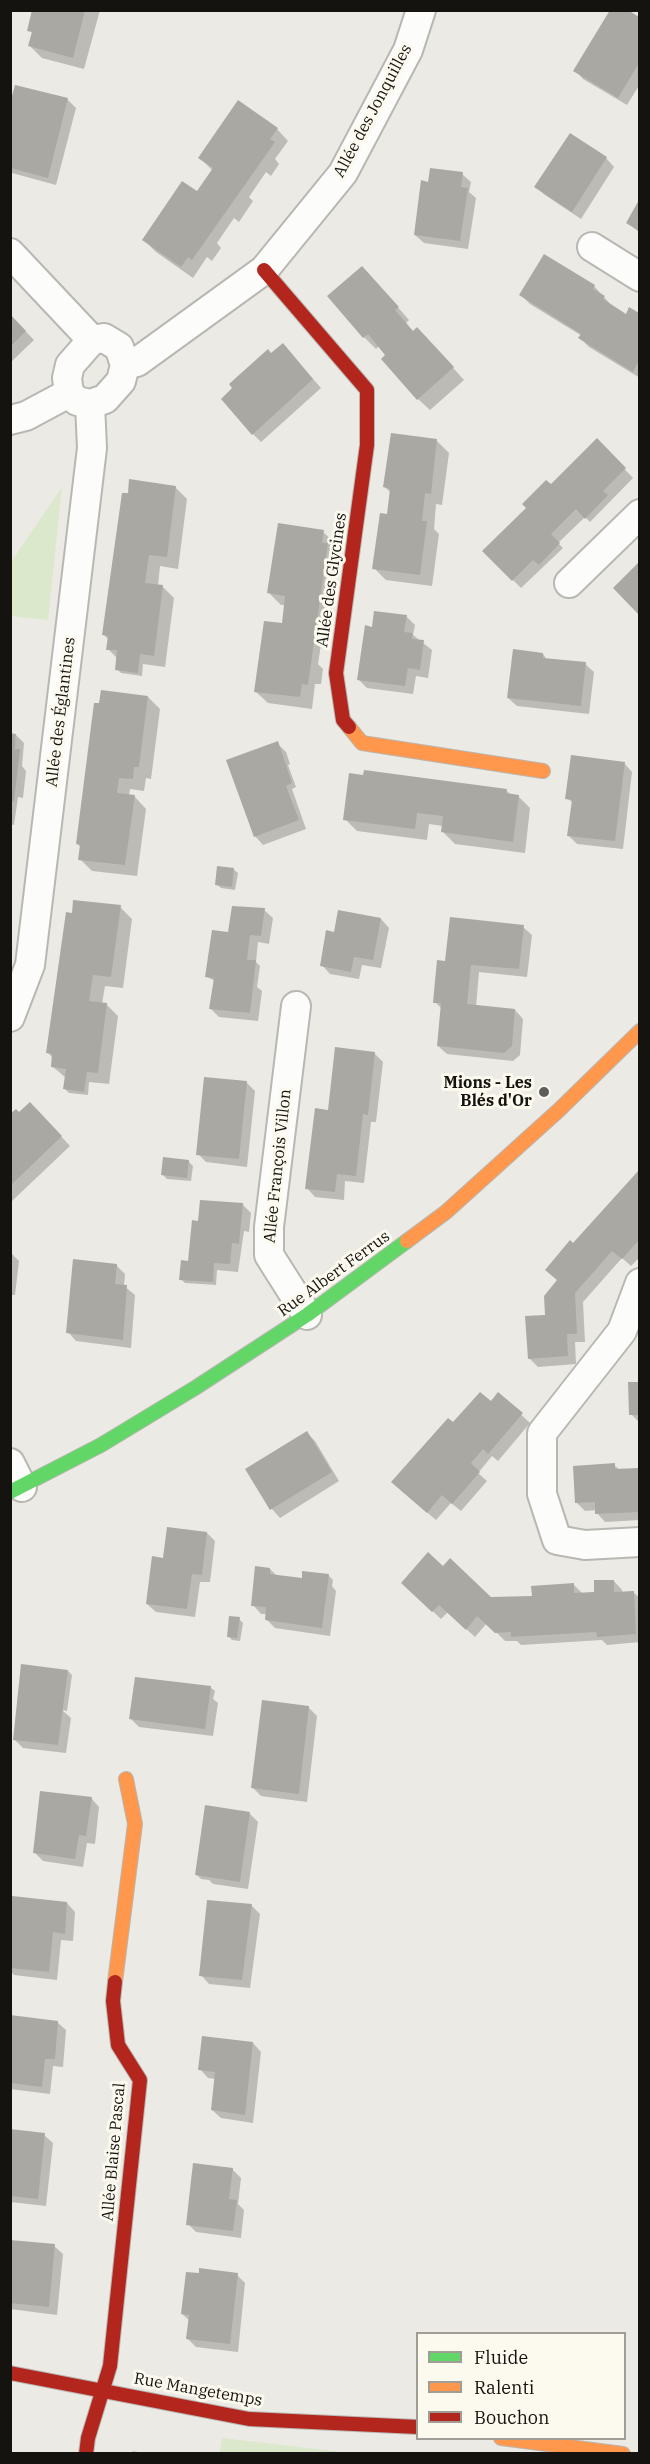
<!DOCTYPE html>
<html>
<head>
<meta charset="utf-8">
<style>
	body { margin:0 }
	#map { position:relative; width:650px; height:2464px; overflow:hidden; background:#eceae4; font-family:"IBM Plex Serif",serif }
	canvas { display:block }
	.frame { position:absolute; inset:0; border:12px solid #141310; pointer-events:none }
	.legend { position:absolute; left:416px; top:2332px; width:210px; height:108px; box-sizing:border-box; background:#fcf9ee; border:2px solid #9f9d95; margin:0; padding:8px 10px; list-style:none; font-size:18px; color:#141310 }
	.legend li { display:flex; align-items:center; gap:12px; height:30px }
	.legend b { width:30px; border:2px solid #9f9d95 }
</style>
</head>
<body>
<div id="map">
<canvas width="650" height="2464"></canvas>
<div class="frame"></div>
<ul class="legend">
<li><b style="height:8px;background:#63d668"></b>Fluide</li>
<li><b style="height:8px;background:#ff974d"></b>Ralenti</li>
<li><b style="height:8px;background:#b3261e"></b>Bouchon</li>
</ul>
</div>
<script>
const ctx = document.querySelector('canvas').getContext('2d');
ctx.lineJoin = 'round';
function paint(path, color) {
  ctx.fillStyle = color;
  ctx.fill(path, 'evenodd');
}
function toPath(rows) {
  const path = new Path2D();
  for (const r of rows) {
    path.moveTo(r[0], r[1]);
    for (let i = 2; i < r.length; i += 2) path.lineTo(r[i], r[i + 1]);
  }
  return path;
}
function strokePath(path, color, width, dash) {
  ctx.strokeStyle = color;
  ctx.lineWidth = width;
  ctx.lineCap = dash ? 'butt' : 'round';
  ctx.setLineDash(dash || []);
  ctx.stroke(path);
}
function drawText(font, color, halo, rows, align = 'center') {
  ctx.font = font + ' "IBM Plex Serif",serif';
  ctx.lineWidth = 6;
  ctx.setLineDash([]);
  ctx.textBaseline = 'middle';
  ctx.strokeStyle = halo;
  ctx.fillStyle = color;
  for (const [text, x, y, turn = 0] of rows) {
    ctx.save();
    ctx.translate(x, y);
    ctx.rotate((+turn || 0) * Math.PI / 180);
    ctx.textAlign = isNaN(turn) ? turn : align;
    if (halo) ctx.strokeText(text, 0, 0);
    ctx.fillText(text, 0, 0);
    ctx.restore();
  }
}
paint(toPath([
	[62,487,48,620,11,616,11,562],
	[222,2438,351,2453,220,2453]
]), '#dce8cb');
paint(toPath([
	[34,10,100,10,84,69,42,58,30,46,33,34,29,30],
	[625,10,640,19,640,84,627,105,583,79,575,70],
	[67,99,76,108,56,185,12,173,10,137],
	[277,129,288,141,275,159,279,164,271,176,266,172,249,197,253,201,239,222,234,218,217,243,221,248,212,261,207,257,193,278,156,252,144,240,197,193,213,171,200,158],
	[606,158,614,167,581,219,545,195,536,187],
	[462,174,471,182,469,192,476,198,468,249,424,243,415,235,430,183],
	[640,203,640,233,628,223],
	[374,280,409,320,406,323,414,333,429,341,464,380,430,410,418,399,379,346,376,349,364,337],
	[594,286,612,306,631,319,630,309,640,315,640,378,589,347,580,338,582,336,530,304,521,295],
	[10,315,34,340,10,363],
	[291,354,321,388,261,442,253,434,272,355],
	[597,440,633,478,590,522,585,517,558,543,563,548,521,588,484,551],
	[437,441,449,453,442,505,436,504,434,529,439,534,432,586,386,580,374,568,388,516,391,493,385,487],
	[175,487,187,499,178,569,160,566,158,586,162,586,174,598,165,667,143,664,142,676,121,673,117,669,118,659,108,649,108,639,104,635],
	[323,532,335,543,333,562,337,567,335,583,322,569,322,574,332,583,330,583,326,609,331,614,327,639,322,638,318,664,323,669,321,684,315,684,312,709,268,703,256,692,283,625,286,605,281,605,269,593],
	[640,564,640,613,615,588],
	[406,616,415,625,413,635,432,650,428,678,416,676,413,694,367,688,358,679,373,628],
	[543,654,547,660,585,664,594,672,589,714,517,706,508,698],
	[148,697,160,709,151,779,146,778,144,791,130,789,129,796,135,797,146,809,137,876,92,871,80,859,81,848,78,844],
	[16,735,24,743,22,766,26,771,23,798,18,797,14,825,10,824,10,790],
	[277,743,286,752,290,764,288,765,296,787,292,789,306,829,263,845,255,836],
	[624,763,632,772,623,849,577,844,569,836,573,803,567,798],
	[506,790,511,795,518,796,530,808,525,853,455,844,443,832,443,826,429,824,427,840,357,831,345,819],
	[233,869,238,873,235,890,221,888,216,884],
	[120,907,132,919,123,988,105,986,102,1004,106,1004,118,1016,109,1084,89,1082,88,1095,69,1093,65,1089,66,1078,52,1066,52,1057,48,1053],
	[264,910,273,918,269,944,258,942,256,962,260,966,257,987,262,991,258,1021,219,1017,211,1009,215,981,207,977,230,933],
	[381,919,389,928,381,968,362,965,359,979,330,974,322,965,333,933],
	[523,927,532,935,527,977,479,972,476,1007,515,1010,523,1019,520,1055,513,1061,447,1054,438,1046,442,1009,435,1002,447,962],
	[374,1053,383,1062,376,1122,371,1122,364,1183,345,1181,344,1200,315,1197,307,1188,329,1112],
	[246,1082,255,1091,247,1167,206,1162,198,1154],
	[39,1113,70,1146,12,1201,10,1116],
	[189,1162,193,1166,191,1181,167,1179,163,1175],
	[640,1172,640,1257,631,1266,622,1258,583,1302,585,1342,575,1342,576,1364,538,1367,529,1358,573,1246],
	[243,1205,251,1213,249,1232,244,1231,238,1272,217,1270,216,1285,185,1283,181,1279,189,1262,200,1222],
	[10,1252,19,1261,15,1295,10,1295],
	[116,1265,125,1274,124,1286,135,1295,131,1348,76,1341,68,1332],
	[629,1384,640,1384,640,1412,637,1412,637,1415,640,1415,640,1423,631,1414],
	[499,1394,530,1423,498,1461,492,1456,478,1473,487,1481,461,1511,451,1503,436,1520,401,1490],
	[307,1433,315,1441,339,1481,280,1518,272,1509,247,1470],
	[614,1465,620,1470,640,1470,640,1520,605,1522,597,1513,597,1510,585,1511,576,1502],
	[207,1533,215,1541,210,1582,200,1582,195,1617,156,1612,147,1604,164,1559],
	[443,1568,490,1599,534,1597,574,1585,582,1593,596,1594,614,1581,622,1590,622,1593,633,1592,640,1598,640,1642,607,1645,602,1640,521,1645,517,1641,505,1641,487,1623,475,1637,448,1612,441,1619,411,1591],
	[270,1569,277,1576,303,1579,329,1576,333,1580,332,1586,336,1591,330,1636,275,1628,267,1620,267,1614,261,1614,253,1605],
	[239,1619,243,1623,240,1641,232,1640,228,1636],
	[68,1671,72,1675,67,1711,62,1710,71,1718,66,1753,23,1748,14,1739],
	[210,1687,215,1691,213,1699,218,1703,213,1736,139,1727,131,1719],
	[308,1707,317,1716,307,1802,261,1796,253,1788],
	[91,1798,99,1807,95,1844,87,1843,83,1867,43,1861,35,1853],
	[249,1813,258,1822,248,1889,213,1884,209,1880,201,1879,197,1875],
	[13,1898,67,1903,75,1912,73,1941,61,1940,57,1980,14,1975,10,1971],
	[252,1906,260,1914,250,1988,209,1984,201,1975],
	[10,2022,57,2022,66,2030,63,2067,53,2066,50,2094,10,2089],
	[253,2043,261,2052,253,2123,221,2118,212,2110,216,2079,208,2078,200,2069],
	[10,2131,44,2135,53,2143,46,2206,10,2202],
	[232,2169,241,2178,238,2204,244,2210,241,2238,196,2232,188,2224],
	[10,2242,54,2246,63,2254,57,2315,10,2309],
	[237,2275,245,2283,238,2352,196,2347,187,2338,190,2321,182,2314],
	[133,2451,148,2454,132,2454]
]), '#0003');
paint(toPath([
	[32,10,85,10,73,58,28,46,32,32,27,31],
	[610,10,628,10,639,17,639,63,618,98,573,71],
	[15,85,68,98,48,178,10,168,10,103],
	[238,100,278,128,270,139,275,142,192,260,188,257,181,267,142,240,182,181,197,191,213,168,198,158],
	[570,133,607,157,572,212,534,187],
	[430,168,463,172,461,187,468,188,460,241,414,235,421,180,428,182],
	[639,200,639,231,626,223],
	[544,254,595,285,593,289,605,296,603,299,626,314,629,307,639,313,639,360,633,372,578,338,581,334,519,295],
	[362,266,399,307,395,310,413,331,417,327,454,367,417,400,381,359,385,355,368,334,363,338,327,296],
	[10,314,26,331,10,347],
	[283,343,313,379,252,435,221,399,232,388,229,384,268,349,271,353],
	[391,433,437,439,431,494,425,493,422,521,427,521,420,575,372,569,380,513,387,514,390,489,383,487],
	[597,438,626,468,603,491,608,495,585,519,576,509,551,534,560,543,539,565,533,560,512,581,482,551,526,508,522,504,546,480,551,484],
	[129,479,176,486,167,557,149,555,145,583,163,585,154,656,140,654,138,673,115,670,117,650,106,650,108,636,102,635,122,493,128,493],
	[278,523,324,530,322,543,328,543,308,685,302,684,300,697,254,692,264,621,282,623,285,596,267,593],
	[639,562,639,615,613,588],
	[374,611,407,615,404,632,413,633,412,639,424,640,420,670,408,668,405,686,357,680,365,625,372,627],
	[513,649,543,653,543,658,586,662,581,706,507,698],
	[101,690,148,696,139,767,134,767,133,779,119,778,117,793,135,795,125,865,78,860,80,845,76,844,94,703,99,703],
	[10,733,16,734,15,749,20,749,14,802,10,801],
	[278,741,292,783,286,786,299,820,254,837,226,760],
	[571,755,625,762,615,841,567,836,572,800,565,799],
	[364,770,507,789,506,793,519,795,513,842,441,832,443,816,417,813,415,829,343,820,349,773,363,775],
	[217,866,234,868,232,887,215,885],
	[73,900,121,905,111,977,93,975,89,1001,107,1003,98,1073,87,1072,84,1092,63,1089,66,1069,51,1067,52,1054,46,1053,66,912,72,913],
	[232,906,265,908,261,936,250,935,247,960,256,960,250,1013,209,1009,214,978,205,977,212,930,228,932],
	[338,910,381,918,373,960,354,957,351,972,320,966,326,930,334,932],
	[450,917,524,925,519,969,471,965,467,1004,515,1009,512,1046,504,1053,437,1046,441,1003,433,1003,435,981,437,960,445,961],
	[335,1047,375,1052,368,1115,363,1114,356,1176,337,1174,335,1192,305,1189,315,1108,328,1110],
	[204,1077,247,1081,239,1159,196,1155],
	[30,1102,62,1136,10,1186,10,1114,16,1109,19,1112],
	[163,1157,189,1160,187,1178,161,1175],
	[639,1170,639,1240,622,1259,612,1251,575,1293,577,1334,567,1334,568,1356,528,1359,525,1316,545,1315,544,1296,557,1280,545,1270,570,1240,573,1243],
	[200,1200,243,1203,239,1244,232,1243,230,1264,214,1263,213,1282,179,1280,181,1260,188,1261,192,1220,198,1221],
	[73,1259,117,1264,115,1284,127,1285,123,1340,66,1333],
	[628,1382,639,1382,639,1415,629,1415],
	[480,1392,491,1401,498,1392,523,1413,488,1454,483,1449,471,1463,480,1472,452,1504,442,1495,427,1513,391,1482,448,1418,453,1422],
	[307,1431,332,1472,270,1510,245,1469],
	[615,1463,615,1469,639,1468,639,1512,595,1514,595,1502,575,1503,573,1466],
	[167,1527,207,1532,202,1575,192,1574,187,1609,146,1604,152,1556,163,1558],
	[428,1552,443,1566,450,1558,491,1597,532,1596,531,1586,574,1583,574,1593,594,1592,594,1580,614,1580,614,1592,634,1591,636,1634,597,1637,596,1632,511,1637,511,1632,495,1633,477,1616,466,1630,439,1605,432,1612,401,1583],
	[255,1566,270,1568,270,1574,302,1578,302,1571,329,1574,322,1628,265,1620,266,1607,251,1606],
	[229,1616,240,1617,237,1638,227,1637],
	[21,1664,68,1670,58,1745,13,1740],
	[135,1677,211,1686,205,1729,129,1719],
	[262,1700,309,1706,299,1794,251,1788],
	[40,1791,92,1797,86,1836,79,1835,75,1859,33,1853],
	[205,1805,250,1812,240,1882,195,1875],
	[12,1896,67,1902,65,1934,53,1932,49,1972,10,1968],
	[207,1900,252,1904,242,1980,199,1976],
	[10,2015,58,2021,55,2059,45,2059,42,2087,10,2083],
	[202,2036,253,2042,245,2115,211,2110,215,2072,198,2070],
	[10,2129,45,2133,38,2199,10,2196],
	[193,2163,233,2168,229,2199,237,2200,233,2231,186,2225],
	[10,2240,55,2244,49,2307,10,2303],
	[199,2268,238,2273,230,2344,186,2339,189,2315,181,2314,186,2272,199,2273]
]), '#a9a8a3');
const street = toPath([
	[592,247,640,277],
	[10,253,92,340],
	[104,338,119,347,125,365,121,381,105,399,90,404,77,401,69,393,67,378,70,365,92,340,104,338],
	[125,365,137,362,264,270,343,173,408,50,421,10],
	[10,420,26,416,69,393],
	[569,583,640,514],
	[296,1006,269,1227,269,1255,307,1315],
	[10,1017,30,965,92,448,90,404],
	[640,1283,622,1331,542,1433,542,1494,557,1540,585,1545,640,1542],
	[10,1463,22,1487]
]);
const fast = toPath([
	[10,1492,101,1445,195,1388,307,1315,407,1241]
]);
const slow = toPath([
	[349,727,362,743,543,771],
	[407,1241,446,1212,559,1110,640,1031],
	[115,1982,135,1824,126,1779],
	[501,2438,623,2454]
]);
const jam = toPath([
	[264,270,367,390,367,445,336,673,343,720,349,727],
	[10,2373,249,2419,418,2427],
	[86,2454,88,2438,110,2366,140,2080,118,2045,113,2001,115,1982]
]);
strokePath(street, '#b8b7b2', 32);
strokePath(fast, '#b8b7b2', 16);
strokePath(slow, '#b8b7b2', 16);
strokePath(jam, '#b8b7b2', 16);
strokePath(street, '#fcfcfb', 28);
strokePath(fast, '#63d668', 14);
strokePath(slow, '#ff974d', 14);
strokePath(jam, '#b3261e', 14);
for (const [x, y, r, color] of [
	[544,1092,6,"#605e5a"]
]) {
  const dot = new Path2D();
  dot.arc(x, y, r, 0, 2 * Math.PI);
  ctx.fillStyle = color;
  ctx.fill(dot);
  strokePath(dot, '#fcf9ee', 2);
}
drawText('16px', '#141310', '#fcf9ee', [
	["Allée des Jonquilles",373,111,-62],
	["Allée des Glycines",332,580,-82],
	["Allée des Églantines",61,712,-83],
	["Allée François Villon",278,1166,-84],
	["Rue Albert Ferrus",334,1274,-36],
	["Allée Blaise Pascal",114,2152,-85],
	["Rue Mangetemps",198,2390,10]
]);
drawText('bold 16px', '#141310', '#fcf9ee', [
	["Mions - Les",532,1083],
	["Blés d'Or",532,1101]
], 'right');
</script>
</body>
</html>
